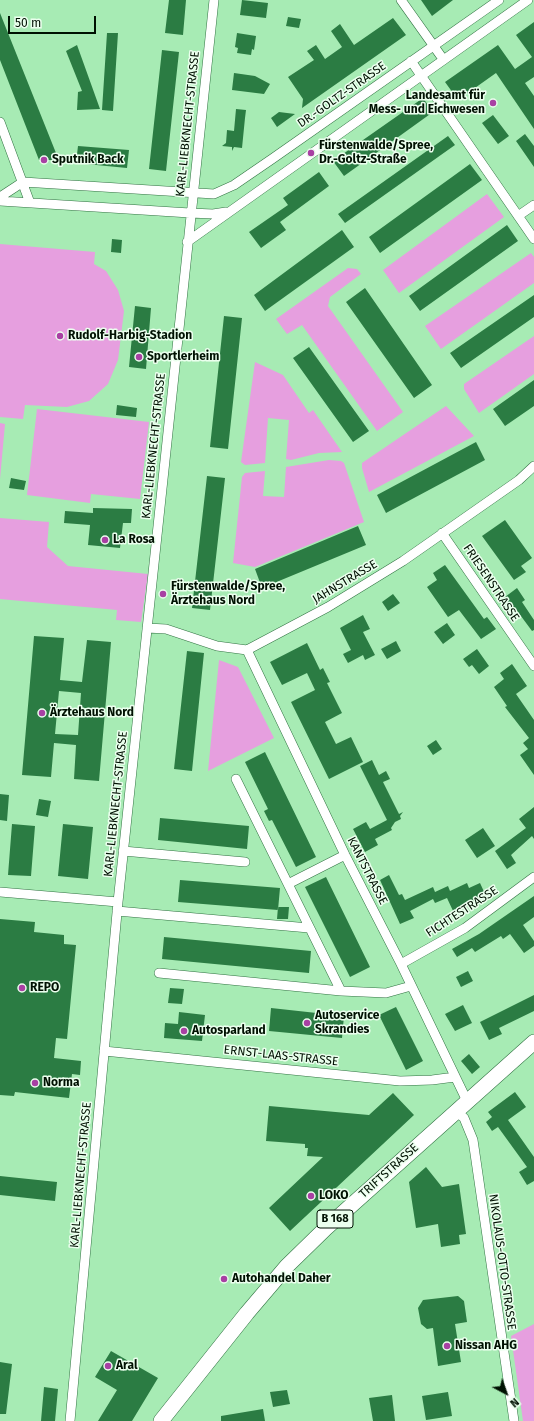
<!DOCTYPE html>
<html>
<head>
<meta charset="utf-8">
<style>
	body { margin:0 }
	#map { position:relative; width:534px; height:1421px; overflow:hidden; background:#a7ebb4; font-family:"Fira Sans",sans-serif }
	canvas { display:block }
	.north { position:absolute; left:486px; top:1373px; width:40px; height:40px; -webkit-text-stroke:3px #ebffee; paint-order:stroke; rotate:139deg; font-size:11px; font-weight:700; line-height:16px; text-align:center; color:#001102 }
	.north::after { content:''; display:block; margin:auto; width:14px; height:18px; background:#001102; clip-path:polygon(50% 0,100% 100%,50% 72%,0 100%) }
	.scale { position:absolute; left:8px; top:16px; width:88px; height:18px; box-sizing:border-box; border:2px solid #001102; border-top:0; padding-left:5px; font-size:12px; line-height:14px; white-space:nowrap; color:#001102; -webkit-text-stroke:3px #ebffee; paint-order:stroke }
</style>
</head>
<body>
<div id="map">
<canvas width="534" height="1421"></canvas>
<div class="north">N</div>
<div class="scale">50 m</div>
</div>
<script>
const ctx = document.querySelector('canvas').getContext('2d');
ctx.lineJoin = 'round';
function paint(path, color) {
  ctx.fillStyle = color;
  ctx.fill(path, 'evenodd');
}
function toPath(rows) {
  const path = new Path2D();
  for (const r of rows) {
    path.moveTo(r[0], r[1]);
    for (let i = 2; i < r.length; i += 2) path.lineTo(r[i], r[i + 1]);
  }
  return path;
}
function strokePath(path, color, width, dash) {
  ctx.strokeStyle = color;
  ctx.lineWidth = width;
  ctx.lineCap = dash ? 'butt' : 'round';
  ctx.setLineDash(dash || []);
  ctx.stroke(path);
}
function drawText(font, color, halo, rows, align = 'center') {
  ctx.font = font + ' "Fira Sans",sans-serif';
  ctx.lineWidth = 3;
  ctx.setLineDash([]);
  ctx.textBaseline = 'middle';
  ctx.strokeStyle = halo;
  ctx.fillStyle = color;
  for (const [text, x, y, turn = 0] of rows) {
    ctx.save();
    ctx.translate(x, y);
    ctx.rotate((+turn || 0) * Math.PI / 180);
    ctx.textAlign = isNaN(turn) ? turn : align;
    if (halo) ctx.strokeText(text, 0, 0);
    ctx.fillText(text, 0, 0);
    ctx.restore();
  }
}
paint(toPath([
	[487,194,504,217,399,293,383,270],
	[0,244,95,252,94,264,106,271,118,290,124,311,118,360,108,384,89,401,67,407,25,405,23,419,0,417],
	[531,253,534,257,534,283,441,349,425,326],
	[348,268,357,269,361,274,330,297,328,306,403,412,377,431,302,325,287,334,276,319],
	[534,336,534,374,479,413,464,389,464,384],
	[255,362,283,375,309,413,313,410,342,452,319,453,291,460,286,459,289,420,268,418,265,463,245,465,241,462],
	[446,406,474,436,369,492,362,468,362,463],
	[37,409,149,422,140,499,91,494,90,503,27,495],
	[0,423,5,424,0,479],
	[329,460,341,461,344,463,364,522,255,567,233,563,242,477,245,473,265,471,263,496,284,497,286,467],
	[0,518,49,522,47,547,68,566,148,574,141,622,116,620,117,610,0,599],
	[219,660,238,667,274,738,208,771],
	[534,1324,534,1421,523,1421,511,1336]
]), '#e69fdf');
paint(toPath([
	[169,0,186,0,183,35,165,33],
	[242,0,268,3,266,18,240,15],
	[421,0,453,0,432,16],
	[0,13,56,153,55,160,39,160,0,60],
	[288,17,301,19,299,28,286,26],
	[393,18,406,35,302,108,303,99,288,77,314,60,307,51,316,45,325,59,342,47,331,31,340,24,354,45],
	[534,22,534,77,525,83,534,96,534,129,496,73,458,100,445,82,498,45,515,69,532,57,516,35],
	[107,33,118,33,113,111,102,110],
	[237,33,256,36,254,50,252,49,251,55,237,53,238,48,235,47],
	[77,45,100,109,77,110,78,92,82,91,66,51],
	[162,50,179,52,166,171,149,169],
	[234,73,255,76,270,84,264,94,232,90],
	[423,98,433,112,344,176,333,161],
	[236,109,246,110,245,118,242,148,234,147,232,151,232,147,222,146,226,143,227,130,234,131],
	[279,112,295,114,277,127,271,118],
	[493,115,509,136,498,144,482,123],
	[525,134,534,146,534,167,516,141],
	[448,136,455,145,345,223,338,214],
	[78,146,129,150,127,168,76,163],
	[470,164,482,180,380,253,369,237],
	[319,172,329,186,280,222,286,230,261,248,249,232,288,205,283,198],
	[507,225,518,241,420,311,409,296],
	[342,230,354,247,265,311,254,295],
	[112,239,122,240,121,253,111,252],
	[365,288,432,385,414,398,346,302],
	[534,295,534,317,461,368,450,353],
	[135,306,151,308,146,369,129,367],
	[224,316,242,318,228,449,210,447],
	[309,347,369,431,353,442,293,358],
	[534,380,534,406,505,426,493,409],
	[117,405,137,408,136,417,116,415],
	[476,442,485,460,386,513,377,495],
	[207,476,225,478,210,610,192,608],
	[11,478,26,481,24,490,9,488],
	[93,508,132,509,131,523,123,523,120,548,88,545,90,525,64,523,65,511,93,513],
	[505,520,532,558,521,566,526,572,514,580,482,536],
	[358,526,366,545,262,588,255,569],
	[445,565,484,619,487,617,496,629,481,639,459,610,448,617,427,587,437,580,433,573],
	[517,588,525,600,522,602,534,620,534,630,532,631,515,608,509,612,501,600],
	[393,594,400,603,388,611,382,602],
	[363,615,370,629,363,632,375,655,365,660,363,655,348,663,343,654,351,650,340,628],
	[447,623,455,635,443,644,434,632],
	[34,636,64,638,60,680,82,682,87,640,111,642,99,781,74,779,76,745,54,743,51,777,22,775],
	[59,691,81,693,78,735,55,734],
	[396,641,401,651,387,659,381,649],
	[307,643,320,670,323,668,330,682,327,683,342,713,325,722,336,744,351,737,363,762,329,779,291,702,315,690,307,673,282,685,270,662],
	[477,649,489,666,479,674,472,665,469,667,463,659],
	[187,651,204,653,192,771,174,769],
	[512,664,527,686,516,694,534,720,534,775,520,755,528,749,523,743,529,738,505,707,507,706,494,687,504,679,500,673],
	[436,740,442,749,433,755,427,746],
	[265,752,316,857,296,867,272,820,269,821,264,811,268,809,245,762],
	[372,760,379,775,386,771,390,779,383,782,399,814,403,812,400,816,401,819,395,822,391,828,392,830,375,839,378,845,365,852,353,829,366,822,370,829,387,820,360,766],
	[0,794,9,795,7,821,0,820],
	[39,799,51,801,48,817,36,815],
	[534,807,534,839,532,836,511,855,516,863,507,869,495,851,526,828,519,819],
	[160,818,249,826,247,849,158,840],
	[12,824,35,826,31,876,8,875],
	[63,824,93,827,88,879,58,876],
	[483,828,495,846,477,858,465,840],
	[389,875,399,895,402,894,405,900,433,887,435,892,448,886,450,891,467,883,469,888,480,883,486,896,454,913,447,898,435,903,433,899,410,911,414,918,400,924,380,880],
	[326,877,370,967,350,977,305,887],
	[180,880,280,888,278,910,178,902],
	[534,896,534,917,523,925,534,941,534,946,524,953,510,934,503,939,501,936,475,952,472,948,457,957,452,949,479,934],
	[278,907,289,907,288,919,277,919],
	[0,919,35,922,34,932,64,935,64,944,76,945,67,1039,56,1038,54,1058,81,1061,80,1075,72,1074,69,1098,15,1092,14,1096,0,1095],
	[164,937,311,951,309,973,162,959],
	[468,971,473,981,461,987,456,977],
	[170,988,184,989,182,1004,168,1003],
	[534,995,534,1011,499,1028,502,1034,489,1040,480,1022],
	[463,1005,472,1023,455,1031,445,1014],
	[396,1007,423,1061,406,1070,379,1015],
	[271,1008,344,1016,342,1038,269,1031],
	[179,1012,205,1015,202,1041,164,1038,165,1023,178,1024],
	[469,1054,480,1067,472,1074,461,1061],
	[515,1092,526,1107,508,1120,534,1157,534,1181,527,1185,519,1172,527,1167,498,1127,492,1131,486,1122,492,1117,488,1112],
	[393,1093,414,1115,290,1231,269,1208,323,1157,307,1156,308,1148,305,1148,305,1144,266,1141,269,1106,369,1115],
	[426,1167,442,1187,459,1184,466,1234,459,1235,460,1244,441,1247,438,1224,416,1228,409,1182],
	[0,1176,57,1182,55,1201,0,1195],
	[458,1296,464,1301,467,1322,455,1324,461,1362,438,1366,433,1328,427,1329,421,1324,418,1308,423,1300],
	[111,1351,158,1378,132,1421,98,1421,117,1390,95,1377],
	[0,1362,12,1364,6,1414,0,1414],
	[44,1387,58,1389,55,1421,41,1421],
	[287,1390,290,1404,273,1407,270,1392],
	[448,1392,452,1416,426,1420,422,1396],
	[392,1395,395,1421,373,1421,369,1398],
	[263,1409,265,1421,221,1421,221,1416]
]), '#2b7c43');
const street = toPath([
	[401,0,443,59],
	[411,61,534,239],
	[0,122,30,203],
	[0,197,23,182,214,194,234,185,272,159,499,0],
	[0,201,190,213,213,214,226,212],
	[518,216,534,205],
	[187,242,528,0],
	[442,533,534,666],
	[147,628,166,629,217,646,247,650,328,607,403,561,519,480,534,466],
	[247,650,345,855,401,964,467,1101],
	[236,779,341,991],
	[123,851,245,862],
	[288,884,345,855],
	[0,892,118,902],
	[117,911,309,928],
	[401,964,465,928,534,877],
	[159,973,341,991,386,993,411,986],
	[104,1051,400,1081,432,1080,455,1077],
	[456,1111,464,1118,473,1140,514,1421],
	[70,1421,118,902,214,0]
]);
const primary = toPath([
	[161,1421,247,1313,287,1266,326,1228,534,1042]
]);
strokePath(street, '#327343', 10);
strokePath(primary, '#327343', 16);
strokePath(street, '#fff', 9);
strokePath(primary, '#fff', 15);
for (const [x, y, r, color] of [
	[493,103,4,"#a840a3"],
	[311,153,4,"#a840a3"],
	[44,160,4,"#a840a3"],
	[60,336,4,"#a840a3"],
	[139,357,4,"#a840a3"],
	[105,540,4,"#a840a3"],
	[163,594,4,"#a840a3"],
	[42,713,4,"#a840a3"],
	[22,988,4,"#a840a3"],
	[307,1023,4,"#a840a3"],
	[184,1031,4,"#a840a3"],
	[35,1083,4,"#a840a3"],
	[311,1196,4,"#a840a3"],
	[224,1279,4,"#a840a3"],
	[447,1346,4,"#a840a3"],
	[108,1366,4,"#a840a3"]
]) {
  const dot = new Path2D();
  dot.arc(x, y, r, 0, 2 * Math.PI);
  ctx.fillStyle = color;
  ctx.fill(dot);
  strokePath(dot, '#ebffee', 1.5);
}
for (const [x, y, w] of [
	[335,1219,36]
]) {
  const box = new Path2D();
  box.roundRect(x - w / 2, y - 9, w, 18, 3);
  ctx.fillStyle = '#ebffee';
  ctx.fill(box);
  strokePath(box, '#001102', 1);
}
drawText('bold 11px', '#001102', null, [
	["B 168",335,1219]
]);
drawText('12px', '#001102', '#ebffee', [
	["DR.-GOLTZ-STRASSE",342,95,-35],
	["KARL-LIEBKNECHT-STRASSE",188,124,-84],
	["KARL-LIEBKNECHT-STRASSE",154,446,-84],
	["JAHNSTRASSE",345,582,-31],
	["FRIESENSTRASSE",491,583,56],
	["KARL-LIEBKNECHT-STRASSE",116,804,-84],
	["KANTSTRASSE",367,871,63],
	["FICHTESTRASSE",462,912,-33],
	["ERNST-LAAS-STRASSE",281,1056,6],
	["TRIFTSTRASSE",389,1171,-42],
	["KARL-LIEBKNECHT-STRASSE",81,1175,-85],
	["NIKOLAUS-OTTO-STRASSE",502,1262,82]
]);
drawText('bold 12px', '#001102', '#ebffee', [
	["Landesamt für",485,96,"right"],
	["Mess- und Eichwesen",485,110,"right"],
	["Fürstenwalde/Spree,",319,146],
	["Dr.-Goltz-Straße",319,160],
	["Sputnik Back",52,160],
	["Rudolf-Harbig-Stadion",68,336],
	["Sportlerheim",147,357],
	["La Rosa",113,540],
	["Fürstenwalde/Spree,",171,587],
	["Ärztehaus Nord",171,601],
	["Ärztehaus Nord",50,713],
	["REPO",30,988],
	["Autoservice",315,1016],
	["Skrandies",315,1030],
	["Autosparland",192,1031],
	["Norma",43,1083],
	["LOKO",319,1196],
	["Autohandel Daher",232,1279],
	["Nissan AHG",455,1346],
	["Aral",116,1366]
], 'left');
</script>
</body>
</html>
